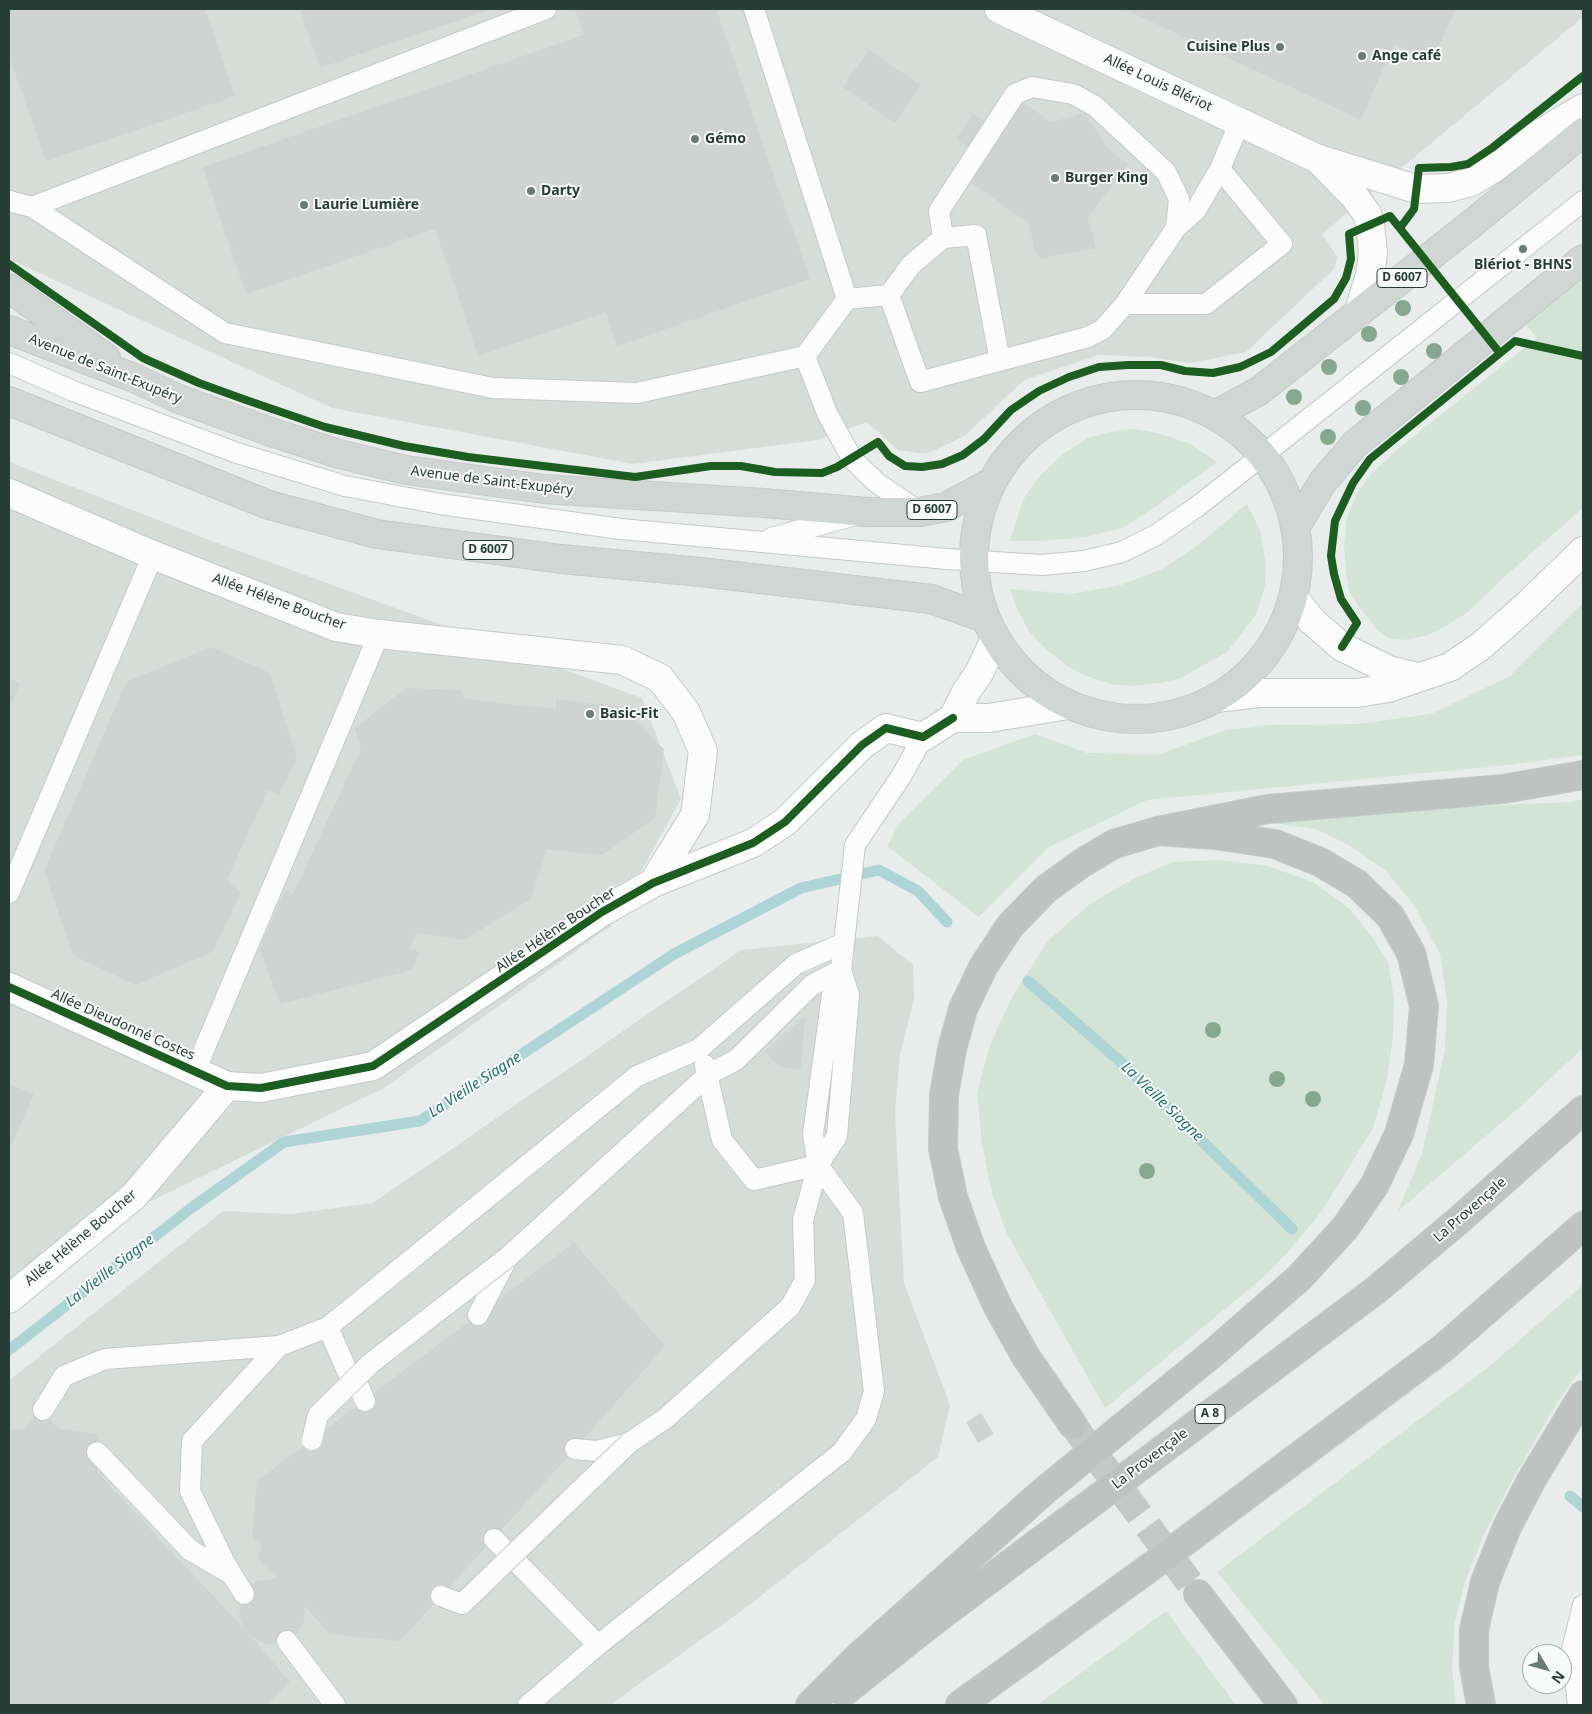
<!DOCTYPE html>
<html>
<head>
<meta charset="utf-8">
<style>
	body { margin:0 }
	#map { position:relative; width:1592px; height:1714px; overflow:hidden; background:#e8ecea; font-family:"Noto Sans",sans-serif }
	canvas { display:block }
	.frame { position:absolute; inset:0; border:10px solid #263e35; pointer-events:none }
	.north { position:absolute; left:1522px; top:1644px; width:50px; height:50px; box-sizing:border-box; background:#f7faf8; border:1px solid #a3afaa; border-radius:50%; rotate:127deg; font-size:14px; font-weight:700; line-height:20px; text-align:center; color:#263e35 }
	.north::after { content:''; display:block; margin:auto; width:18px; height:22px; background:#6a7b74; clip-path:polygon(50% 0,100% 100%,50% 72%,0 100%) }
</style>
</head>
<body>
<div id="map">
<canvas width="1592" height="1714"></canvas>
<div class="frame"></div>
<div class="north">N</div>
</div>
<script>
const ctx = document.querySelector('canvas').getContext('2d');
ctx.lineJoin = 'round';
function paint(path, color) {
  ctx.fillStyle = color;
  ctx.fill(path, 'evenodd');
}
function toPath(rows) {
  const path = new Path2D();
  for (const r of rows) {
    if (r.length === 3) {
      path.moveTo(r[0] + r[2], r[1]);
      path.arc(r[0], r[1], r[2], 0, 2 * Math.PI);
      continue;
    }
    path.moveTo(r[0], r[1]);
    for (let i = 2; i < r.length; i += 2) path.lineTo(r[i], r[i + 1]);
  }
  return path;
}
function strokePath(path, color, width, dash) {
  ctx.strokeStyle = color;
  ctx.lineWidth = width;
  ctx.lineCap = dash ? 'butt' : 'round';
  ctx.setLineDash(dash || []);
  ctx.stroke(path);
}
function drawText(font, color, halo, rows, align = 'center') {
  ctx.font = font + ' "Noto Sans",sans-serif';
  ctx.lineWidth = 4;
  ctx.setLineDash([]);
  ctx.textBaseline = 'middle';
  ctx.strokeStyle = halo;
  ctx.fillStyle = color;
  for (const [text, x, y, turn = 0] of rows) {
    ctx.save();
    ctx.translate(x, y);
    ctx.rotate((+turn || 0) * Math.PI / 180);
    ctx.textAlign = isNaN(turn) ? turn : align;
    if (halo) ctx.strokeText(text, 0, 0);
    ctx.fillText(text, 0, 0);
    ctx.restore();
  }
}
paint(toPath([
	[9,9,1583,9,1583,17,1322,234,1337,256,1335,268,1246,352,1190,363,1149,357,1099,355,1024,380,966,435,927,454,898,450,867,422,817,440,633,464,332,408,9,259],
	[9,462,220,544,642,698,681,799,611,926,384,1088,141,1206,9,1312],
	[878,936,913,965,914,999,900,1055,895,1113,904,1283,950,1405,938,1457,748,1606,610,1705,9,1705,9,1382,11,1379,223,1211,290,1214,373,1203,741,950]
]), '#d6ddd9');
paint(toPath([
	[1583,275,1583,508,1504,577,1468,612,1448,625,1428,635,1406,640,1389,638,1376,629,1350,594,1346,572,1344,544,1347,518,1357,493,1371,474,1398,449,1537,338,1525,323],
	[1134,429,1157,433,1188,443,1217,462,1155,507,1122,528,1087,537,1037,541,1010,541,1023,500,1037,479,1062,455,1088,438,1110,432],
	[1247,504,1260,530,1266,566,1265,585,1257,613,1227,652,1181,678,1160,683,1131,686,1111,684,1086,676,1069,667,1047,650,1029,631,1018,611,1010,589,1072,594,1121,585,1162,569,1193,549],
	[1583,603,1583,755,1507,765,1147,800,1049,847,979,917,887,846,900,822,963,760,1035,734,1087,753,1160,754,1226,730,1271,725,1357,724,1431,714,1510,676],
	[1583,799,1583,1048,1522,1105,1398,1211,1422,1154,1445,1049,1447,1001,1440,954,1414,905,1385,870,1349,845,1316,829,1265,822,1399,810,1570,802],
	[1218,860,1268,866,1313,882,1350,909,1372,937,1388,962,1394,999,1393,1036,1387,1079,1373,1128,1322,1211,1287,1253,1266,1275,1105,1408,1007,1234,992,1193,982,1144,977,1093,990,1045,1012,997,1048,941,1090,904,1135,878,1173,862],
	[1583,1285,1583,1367,1556,1404,1511,1482,1484,1534,1465,1582,1455,1622,1452,1668,1456,1705,1325,1705,1217,1572,1486,1369],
	[1166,1611,1236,1705,1037,1705]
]), '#d3e3d6');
strokePath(toPath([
	[1028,981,1121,1062,1292,1229],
	[9,1350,190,1209,284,1142,420,1121,674,954,801,888,879,870,918,891,947,922],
	[1570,1496,1583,1507]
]), '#add5d6', 11);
paint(toPath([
	[9,9,205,9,235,96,46,161,9,56],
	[300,9,491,9,320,68],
	[575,9,716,9,810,279,617,346,606,312,478,356,435,229,246,294,203,167,584,35],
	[1124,9,1456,9,1431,62,1394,44,1361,120],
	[869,50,920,85,895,123,843,87],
	[1021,101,1051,122,1085,113,1109,150,1128,164,1088,218,1096,248,1042,258,1035,252,1029,223,970,182],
	[973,114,987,122,969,148,956,139],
	[211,647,270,673,297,759,279,795,268,790,227,879,241,892,212,952,135,985,73,955,44,871,127,681],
	[9,678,20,683,9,709],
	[406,688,461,690,464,699,556,709,556,699,635,708,633,718,664,749,655,818,602,855,547,849,531,899,464,940,416,933,410,949,420,953,412,970,280,1004,260,949,285,890,293,894,361,749,355,728],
	[805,1016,801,1069,779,1067,765,1051],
	[9,1084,34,1094,9,1150],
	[574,1243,665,1346,575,1449,400,1641,330,1634,305,1606,304,1621,299,1631,287,1641,268,1644,257,1640,248,1633,290,1682,268,1705,9,1705,9,1430,23,1429,43,1410,58,1429,98,1434,97,1472,247,1632,242,1625,239,1614,244,1594,257,1581,277,1578,261,1562,258,1556,262,1547,252,1537,257,1481],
	[981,1413,994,1434,978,1443,966,1422]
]), '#cfd3d1');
strokePath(toPath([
	[1073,1425,1198,1594]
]), '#c1c9c6', 28, [28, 14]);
const service = toPath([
	[9,201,32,207,225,333,493,388,637,393,805,356,847,299,754,9],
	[32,207,546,9],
	[943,238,939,211,1015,94,1032,87,1073,94,1095,106,1166,172,1179,199,1176,228],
	[889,295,911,265,943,238,976,235,1000,361],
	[847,299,889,295,920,382,1088,337,1103,329,1125,304,1176,228,1196,210,1220,169,1240,121],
	[1125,304,1206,304,1282,244,1220,169],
	[805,356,827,413,852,459,877,483,920,512],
	[9,363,73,391,237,453,345,486,440,504,621,529,947,559,1042,565,1084,561,1122,552,1156,535,1198,506,1282,440,1583,201],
	[771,538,856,515],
	[9,893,153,555],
	[705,1065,722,1140,754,1180,818,1165],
	[195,1071,379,634],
	[478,1315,508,1257,709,1074,736,1060,812,985,841,970],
	[328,1327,347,1371,359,1387,365,1401],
	[43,1410,64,1376,105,1359,279,1346,328,1327,637,1076,699,1049,796,964,844,943],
	[575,1449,597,1451,629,1443,666,1418,790,1307,805,1280,803,1220,818,1165,837,1136,849,995,841,970],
	[97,1452,190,1550,231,1574],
	[494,1539,598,1645],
	[244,1594,225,1563,190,1491,192,1441,279,1346],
	[287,1641,335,1705],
	[528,1705,598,1645,842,1452,866,1419,874,1391,853,1213,818,1165,813,1134,832,995,841,970,855,845,902,775,923,737],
	[1578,1705,1572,1649,1583,1605]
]);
const minor = toPath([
	[999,9,1316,158,1416,189,1448,188,1471,182,1494,168,1531,139,1583,108],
	[1319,160,1355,197,1367,214,1370,224,1373,253,1370,275,1358,314],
	[9,493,153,555,336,627,379,634,622,660,660,678,686,712,703,751,695,815,653,883],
	[953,718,989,718,1068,705],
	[953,718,966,692,979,673,995,639],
	[9,987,227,1086,261,1088,373,1066,602,912,653,883,753,843,785,822,862,745,886,728,923,737,953,718],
	[9,1299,134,1196,227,1086]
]);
const secondary = toPath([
	[1294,598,1312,621,1342,647,1389,670,1418,677],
	[1216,698,1259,693,1358,693,1388,688,1450,667,1481,646,1524,608,1583,551]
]);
const primary = toPath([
	[9,288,106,358],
	[9,330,134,378,179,399,271,432,339,454,406,470,544,489,764,503,867,512,920,512,946,507,992,482],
	[1136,557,162],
	[9,401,269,505,377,534,561,559,701,572,931,599,985,618],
	[1215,415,1259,391,1474,222,1583,132],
	[1295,528,1322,483,1355,444,1583,259]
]);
const motorway = toPath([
	[1073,1425,1026,1357,998,1307,971,1248,953,1197,943,1149,944,1095,952,1049,963,1009,983,967,1010,926,1046,889,1082,863,1114,844,1158,831,1268,809,1503,789,1583,775],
	[1198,1594,1283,1705],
	[844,1692,935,1620,1376,1290,1459,1220,1583,1110],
	[810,1705,857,1658,1044,1491,1212,1354,1299,1278,1345,1228,1374,1186,1399,1134,1419,1065,1424,1006,1411,953,1390,916,1357,884,1320,862,1275,844,1215,835,1158,831],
	[960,1705,1156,1563,1442,1349,1583,1226],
	[1481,1705,1474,1667,1474,1630,1485,1582,1507,1527,1532,1479,1583,1395]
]);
strokePath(service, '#c5c9c7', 22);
strokePath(minor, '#c5c9c7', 30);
strokePath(secondary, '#c3c9c7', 30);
strokePath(primary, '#c3cac8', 30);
strokePath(motorway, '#c3cac8', 30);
strokePath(service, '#fcfcfc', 20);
strokePath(minor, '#fcfcfc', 28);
strokePath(secondary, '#fcfcfc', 28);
strokePath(primary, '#d0d6d4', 28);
strokePath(motorway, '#bdc3c1', 28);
const serviceBridge = toPath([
	[312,1440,318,1415,371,1363,508,1257],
	[441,1596,462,1604,629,1443]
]);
strokePath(serviceBridge, '#c5c9c7', 22, []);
strokePath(serviceBridge, '#fcfcfc', 20);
strokePath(toPath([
	[1400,228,1414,209,1419,168,1451,167,1468,164,1492,148,1583,76],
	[9,264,143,358,199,383,246,400,325,427,404,446,468,457,635,477,711,466,741,466,775,472,822,473,837,467,878,442,889,456,905,466,922,467,942,464,963,455,984,439,1011,410,1039,391,1069,377,1099,367,1128,365,1161,365,1185,371,1213,373,1240,367,1271,352,1334,299,1346,278,1351,259,1349,234,1390,216,1499,352],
	[1342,647,1357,623,1341,599,1334,574,1331,556,1335,521,1353,483,1370,459,1515,341,1583,356],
	[9,987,227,1086,261,1088,373,1066,602,912,653,883,753,843,785,822,862,745,886,728,923,737,953,718]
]), '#1b5e20', 8);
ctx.fillStyle = '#85a98f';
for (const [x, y] of [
	[1403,308],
	[1369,334],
	[1434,351],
	[1329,367],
	[1401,377],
	[1294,397],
	[1363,408],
	[1328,437],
	[1213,1030],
	[1277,1079],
	[1313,1099],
	[1147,1171]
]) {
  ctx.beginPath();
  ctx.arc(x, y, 8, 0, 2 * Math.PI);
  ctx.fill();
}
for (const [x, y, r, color] of [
	[1280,47,5,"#6a7b74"],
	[1362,56,5,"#6a7b74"],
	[695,139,5,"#6a7b74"],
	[1055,178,5,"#6a7b74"],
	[531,191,5,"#6a7b74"],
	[304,205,5,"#6a7b74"],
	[1523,249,5,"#6a7b74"],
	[590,714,5,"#6a7b74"]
]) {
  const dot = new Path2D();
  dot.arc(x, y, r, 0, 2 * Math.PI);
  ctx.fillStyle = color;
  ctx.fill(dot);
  strokePath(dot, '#f7faf8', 2);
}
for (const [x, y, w] of [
	[1402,278,50],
	[932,510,50],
	[488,550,50],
	[1210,1414,30]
]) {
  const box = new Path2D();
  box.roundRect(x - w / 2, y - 9.5, w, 19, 4);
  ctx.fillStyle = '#f7faf8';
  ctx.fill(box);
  strokePath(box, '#263e35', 1);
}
drawText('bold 12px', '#263e35', null, [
	["D 6007",1402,278],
	["D 6007",932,510],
	["D 6007",488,550],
	["A 8",1210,1414]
]);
drawText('bold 14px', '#263e35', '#f7faf8', [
	["Cuisine Plus",1270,47,"right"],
	["Ange café",1372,56],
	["Gémo",705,139],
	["Burger King",1065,178],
	["Darty",541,191],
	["Laurie Lumière",314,205],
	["Blériot - BHNS",1523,265,"center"],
	["Basic-Fit",600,714]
], 'left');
drawText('14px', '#263e35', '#f7faf8', [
	["Allée Louis Blériot",1158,83,25],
	["Avenue de Saint-Exupéry",105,369,22],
	["Avenue de Saint-Exupéry",492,481,7],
	["Allée Hélène Boucher",279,602,20],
	["Allée Hélène Boucher",556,930,-34],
	["Allée Dieudonné Costes",123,1025,24],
	["La Provençale",1470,1210,-41],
	["Allée Hélène Boucher",81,1238,-40],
	["La Provençale",1150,1459,-37]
]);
drawText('italic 15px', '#257276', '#f7faf8', [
	["La Vieille Siagne",475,1085,-33],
	["La Vieille Siagne",1162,1102,44],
	["La Vieille Siagne",110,1271,-38]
]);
</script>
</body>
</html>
